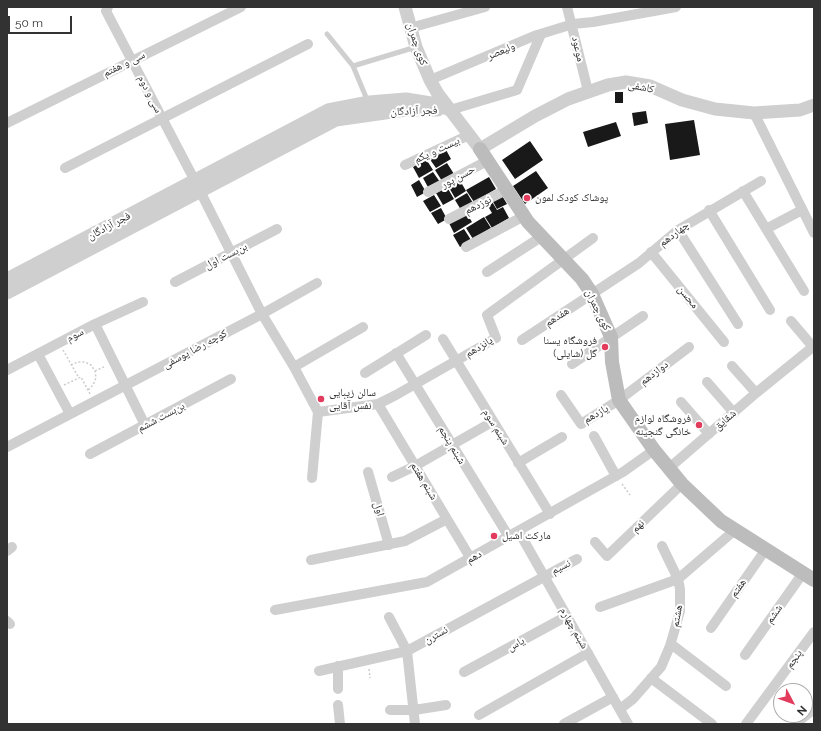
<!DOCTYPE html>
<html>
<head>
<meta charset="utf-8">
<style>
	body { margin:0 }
	#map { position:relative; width:821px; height:731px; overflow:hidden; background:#fff; font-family:Raleway,sans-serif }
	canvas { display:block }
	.frame { position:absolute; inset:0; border:8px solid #323232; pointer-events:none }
	.north { position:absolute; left:773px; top:683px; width:40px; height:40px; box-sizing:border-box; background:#fff; border:1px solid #adadad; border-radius:50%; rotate:131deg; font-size:11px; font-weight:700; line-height:16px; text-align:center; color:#323232 }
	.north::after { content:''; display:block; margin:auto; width:14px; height:18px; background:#e23b5c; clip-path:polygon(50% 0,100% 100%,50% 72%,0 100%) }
	.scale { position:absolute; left:8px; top:16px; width:64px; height:18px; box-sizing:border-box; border:2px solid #323232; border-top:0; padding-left:5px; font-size:12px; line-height:14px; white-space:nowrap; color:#323232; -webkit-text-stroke:3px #fff; paint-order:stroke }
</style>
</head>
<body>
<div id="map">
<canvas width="821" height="731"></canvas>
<div class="frame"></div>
<div class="north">N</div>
<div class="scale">50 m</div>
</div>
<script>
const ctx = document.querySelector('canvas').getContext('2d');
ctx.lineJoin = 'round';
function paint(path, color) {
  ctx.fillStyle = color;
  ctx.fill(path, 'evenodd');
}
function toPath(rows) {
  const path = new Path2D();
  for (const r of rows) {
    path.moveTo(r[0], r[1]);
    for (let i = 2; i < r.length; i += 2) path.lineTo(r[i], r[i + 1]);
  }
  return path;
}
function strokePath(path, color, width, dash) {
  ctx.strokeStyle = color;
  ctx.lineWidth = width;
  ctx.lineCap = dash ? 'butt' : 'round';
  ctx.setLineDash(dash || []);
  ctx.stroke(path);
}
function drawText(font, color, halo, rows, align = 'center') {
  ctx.font = font + ' Raleway,"Noto Naskh Arabic",sans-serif';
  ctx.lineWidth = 4;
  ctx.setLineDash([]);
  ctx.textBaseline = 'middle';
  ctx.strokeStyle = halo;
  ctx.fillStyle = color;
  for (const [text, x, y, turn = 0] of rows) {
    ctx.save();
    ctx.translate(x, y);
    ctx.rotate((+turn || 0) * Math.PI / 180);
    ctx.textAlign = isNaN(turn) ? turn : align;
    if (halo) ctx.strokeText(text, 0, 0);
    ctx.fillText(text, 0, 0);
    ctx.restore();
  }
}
paint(toPath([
	[615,92,623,92,623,103,615,103],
	[646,111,648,123,634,126,632,113],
	[694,120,700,155,670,160,665,124],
	[616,122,621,136,588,147,583,132],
	[530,141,543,160,515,179,502,160],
	[445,148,451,159,436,168,429,158],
	[426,159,433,170,419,178,413,167],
	[447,163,454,174,442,181,435,170],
	[536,171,548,188,525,204,513,186],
	[433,172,440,182,429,189,423,178],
	[458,177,466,191,455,198,447,184],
	[489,177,496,189,474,202,466,190],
	[419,180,426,192,417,197,411,185],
	[447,187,454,199,443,205,436,193],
	[467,193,473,203,461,210,455,200],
	[501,194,507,204,497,209,492,200],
	[434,195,441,206,430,212,423,201],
	[491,200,497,210,503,207,509,218,492,228,485,217,492,213,486,203],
	[441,208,447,219,438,224,431,213],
	[466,212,472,222,454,233,449,223],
	[484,217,491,228,473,239,466,228],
	[464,229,471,240,460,247,453,235]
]), '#191919');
strokePath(toPath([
	[63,350,79,378],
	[71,365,78,362,85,362,91,365,95,371,96,378,93,385,88,390],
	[95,371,106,366],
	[64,385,81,377,90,394],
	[622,484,630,495],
	[369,669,370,678]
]), '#ccc', 1.5, [2, 2]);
strokePath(toPath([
	[327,34,353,66,416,47],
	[353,66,368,102]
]), '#cfcfcf', 5);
strokePath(toPath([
	[108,7,106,11,195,181],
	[567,7,588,91],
	[410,28,485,7],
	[430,80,534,36,573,24,593,22,676,7],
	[450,110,517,90,541,34],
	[754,113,814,233],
	[7,123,241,7],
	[405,165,469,135],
	[65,168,308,44],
	[743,191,804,291],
	[428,192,487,161],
	[709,210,770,310],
	[449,219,506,190],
	[766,229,802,210],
	[678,230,738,324],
	[466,247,524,216],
	[651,252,724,342],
	[487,272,541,237],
	[175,282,277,229],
	[791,321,813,347],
	[95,324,145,425],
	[443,339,550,514],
	[522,340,639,263,678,230,761,181],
	[396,353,509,537],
	[38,354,70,414],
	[572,364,643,316],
	[732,366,756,393],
	[294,367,363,327],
	[7,370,95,324,143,302],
	[365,373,426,335],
	[707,382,734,413],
	[561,395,581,424,619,400,689,347],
	[681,402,709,434],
	[378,404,471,559],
	[318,412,378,404,396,395,496,338,487,315,593,238],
	[594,436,616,476],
	[7,447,262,314,201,193],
	[90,454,231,379],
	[518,463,562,437],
	[668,469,756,393,814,346],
	[368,472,389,545],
	[392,477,415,466,492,422],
	[312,478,318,412,294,367,262,314,317,283],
	[519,532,628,724],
	[595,542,607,556,682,484],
	[7,551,12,547],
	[311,560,405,541,447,519],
	[600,607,678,579,662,546],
	[275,610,427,582,623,472,654,450],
	[389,617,407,651,415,724],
	[7,621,10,624],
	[711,628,766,549],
	[671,644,726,686],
	[745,655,803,573],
	[319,671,407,651,577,559],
	[464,672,567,616],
	[651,678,712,724],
	[338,689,338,666],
	[338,705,340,724],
	[620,709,633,699,661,667,670,646,680,611,680,589,678,579,735,530],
	[390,710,414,710,446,705],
	[479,715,588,653],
	[564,724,613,697],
	[746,724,814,632],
	[795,724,814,709]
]), '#cfcfcf', 10);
strokePath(toPath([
	[405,7,416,47,430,80,438,94,480,149,535,116,568,99,608,85,626,82,650,86,682,100,715,109,754,113,800,110,814,105],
	[7,279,328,110,369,102,406,99,431,103,450,110],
	[7,293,336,120,406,110,438,110]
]), '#cfcfcf', 13);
strokePath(toPath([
	[480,149,528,222,582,279,592,294,611,337,612,362,619,400,654,450,682,484,721,521,814,580]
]), '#bcbcbc', 14);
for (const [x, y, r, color] of [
	[527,198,4,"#e23b5c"],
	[605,347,4,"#e23b5c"],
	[321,399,4,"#e23b5c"],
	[699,425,4,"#e23b5c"],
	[494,536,4,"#e23b5c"]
]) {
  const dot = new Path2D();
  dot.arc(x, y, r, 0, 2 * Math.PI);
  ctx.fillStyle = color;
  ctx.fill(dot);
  strokePath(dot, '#fff', 1.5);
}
drawText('11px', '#323232', '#fff', [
	["کوی چمران",417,44,71],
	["موعود",578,49,77],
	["ولیعصر",501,51,-23],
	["سی و هفتم",124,64,-26],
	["کاشفی",641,87,11],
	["سی و دوم",150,94,63],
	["فجر آزادگان",414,111,-2],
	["بیست و یکم",437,150,-25],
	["حسن پور",458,177,-28],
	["نوزدهم",478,205,-27],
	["فجر آزادگان",109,226,-28],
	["چهاردهم",674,234,-37],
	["بن‌بست اول",226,256,-27],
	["محسن",688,297,51],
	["کوی چمران",598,310,64],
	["هفدهم",557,317,-33],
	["سوم",75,335,-28],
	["پانزدهم",479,347,-31],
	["کوچه رضا یوسفی",195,349,-28],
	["دوازدهم",654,373,-37],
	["یازدهم",596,414,-29],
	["بن‌بست ششم",161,417,-28],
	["شقایق",725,420,-41],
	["شبنم سوم",496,427,58],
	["شبنم پنجم",452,445,59],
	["شبنم هفتم",424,481,59],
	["اول",379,509,74],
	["نهم",638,526,-44],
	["دهم",474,557,-29],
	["نسیم",561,567,-27],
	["هفتم",738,588,-55],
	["ششم",774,614,-55],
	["هشتم",677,616,-80],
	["شبنم چهارم",574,628,60],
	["نسترن",436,635,-29],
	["یاس",516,644,-29],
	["پنجم",794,659,-54]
]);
drawText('11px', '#323232', '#fff', [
	["پوشاک کودک لمون",535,198],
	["فروشگاه یسنا",597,341,"right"],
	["گل (شایلی)",597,354,"right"],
	["سالن زیبایی",329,393],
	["نفس آقایی",329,406],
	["فروشگاه لوازم",691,419,"right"],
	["خانگی گنجینه",691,432,"right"],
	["مارکت اشیل",502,536]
], 'left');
</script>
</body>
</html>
